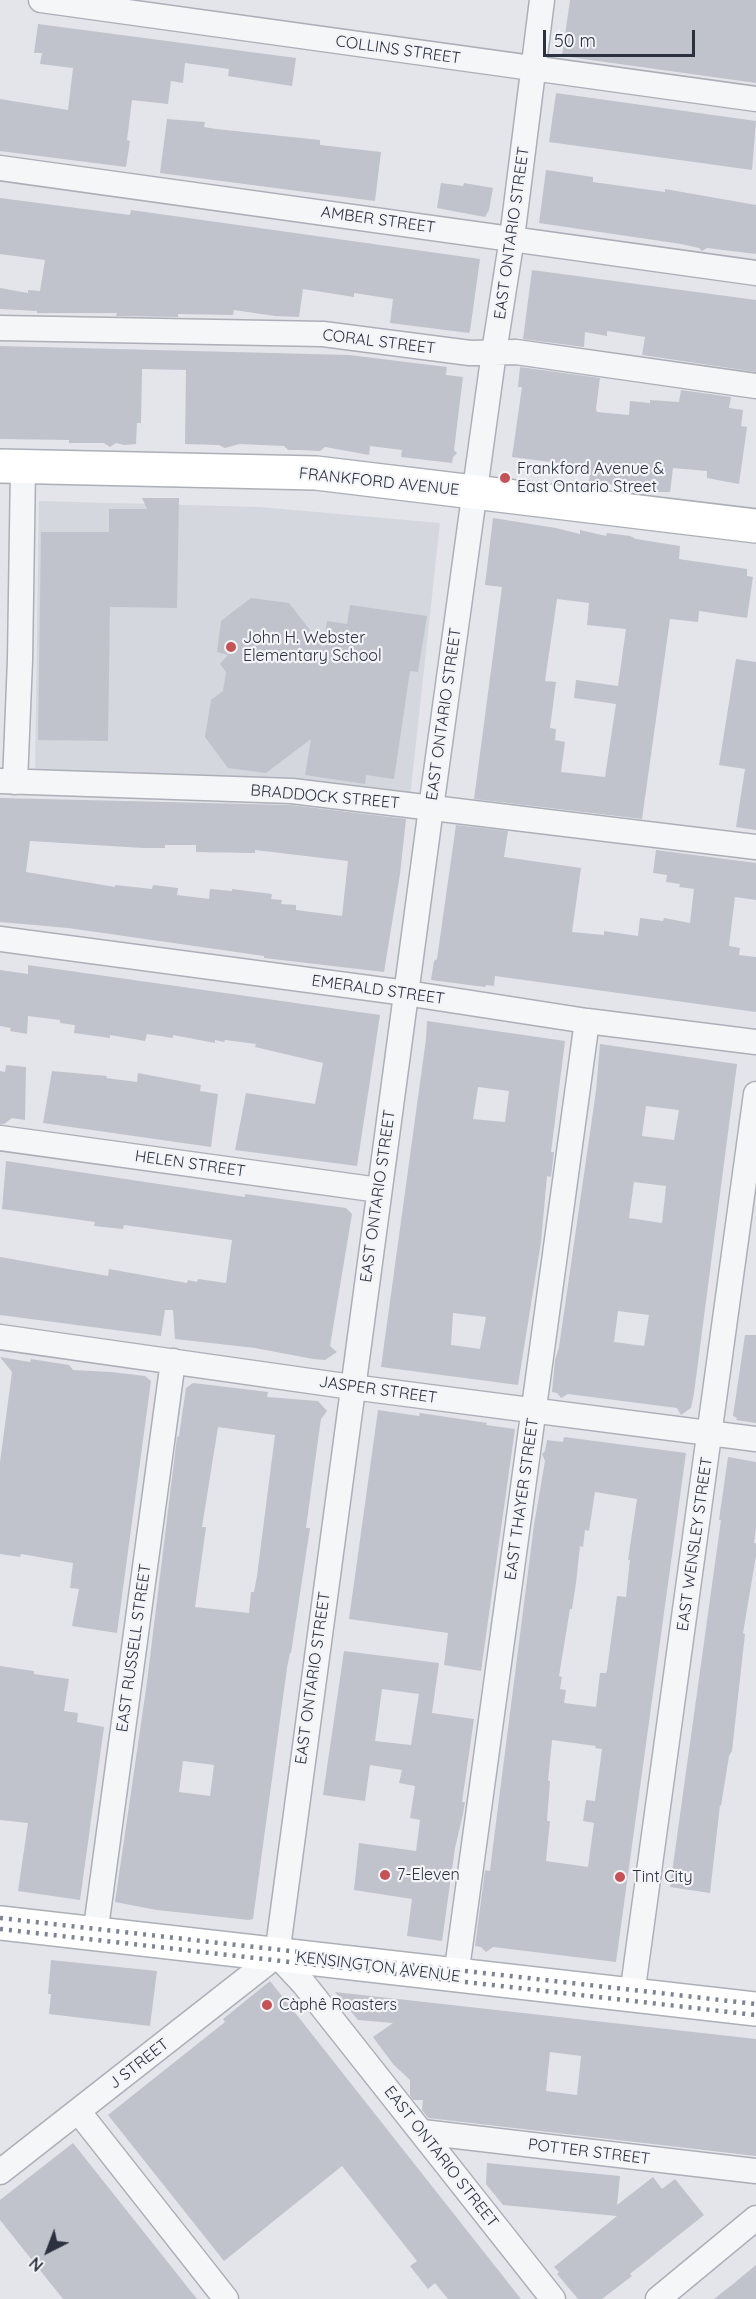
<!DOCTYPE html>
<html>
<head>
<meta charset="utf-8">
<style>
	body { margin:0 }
	#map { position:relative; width:756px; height:2299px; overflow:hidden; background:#e3e5ea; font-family:Quicksand,sans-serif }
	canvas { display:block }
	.north { position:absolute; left:18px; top:2221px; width:60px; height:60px; -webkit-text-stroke:4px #f2f4f7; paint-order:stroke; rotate:222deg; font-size:16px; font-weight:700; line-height:24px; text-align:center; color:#2c3140 }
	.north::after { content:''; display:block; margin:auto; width:21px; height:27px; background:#2c3140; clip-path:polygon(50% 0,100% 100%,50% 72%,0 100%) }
	.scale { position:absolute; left:543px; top:30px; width:152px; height:27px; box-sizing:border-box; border:3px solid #2c3140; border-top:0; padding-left:8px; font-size:18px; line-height:21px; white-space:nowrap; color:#2c3140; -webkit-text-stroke:4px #f2f4f7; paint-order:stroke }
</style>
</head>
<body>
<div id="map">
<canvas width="756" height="2299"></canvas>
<div class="north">N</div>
<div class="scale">50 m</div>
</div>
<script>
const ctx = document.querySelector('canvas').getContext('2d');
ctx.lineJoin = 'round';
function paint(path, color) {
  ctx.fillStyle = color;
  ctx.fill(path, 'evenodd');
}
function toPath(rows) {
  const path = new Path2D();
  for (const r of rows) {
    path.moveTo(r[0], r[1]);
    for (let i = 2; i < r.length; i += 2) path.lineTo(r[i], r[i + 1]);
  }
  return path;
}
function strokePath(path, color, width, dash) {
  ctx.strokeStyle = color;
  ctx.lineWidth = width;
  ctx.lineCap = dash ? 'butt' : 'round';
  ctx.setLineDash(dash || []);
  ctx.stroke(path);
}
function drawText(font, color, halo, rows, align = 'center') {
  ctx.font = font + ' Quicksand,sans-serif';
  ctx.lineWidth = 4.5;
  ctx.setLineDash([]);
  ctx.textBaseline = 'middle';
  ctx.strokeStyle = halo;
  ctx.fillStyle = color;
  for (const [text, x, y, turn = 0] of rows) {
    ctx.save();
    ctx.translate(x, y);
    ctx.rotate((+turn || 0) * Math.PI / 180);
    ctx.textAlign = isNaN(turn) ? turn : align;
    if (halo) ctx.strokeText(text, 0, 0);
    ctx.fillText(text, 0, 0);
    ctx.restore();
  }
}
paint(toPath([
	[39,501,260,507,440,523,410,797,286,782,35,770]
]), '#d5d7de');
paint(toPath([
	[570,0,756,0,756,83,562,56],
	[38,24,296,58,292,86,228,76,229,69,185,63,183,83,171,81,168,104,132,100,127,140,130,141,126,167,0,151,0,99,68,110,73,68,40,64,42,53,34,53],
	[556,93,756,121,752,170,549,142],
	[167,119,205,122,204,127,216,129,320,140,320,145,381,152,375,201,160,173],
	[546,170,593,177,593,182,665,192,665,189,756,205,756,254,707,248,702,251,699,248,681,244,539,223],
	[441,183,463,186,464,183,493,188,489,210,485,217,437,208],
	[0,198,130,215,131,210,480,259,470,331,469,333,390,323,393,299,354,293,354,297,303,289,299,317,275,316,234,310,233,315,178,314,178,317,116,316,117,313,37,313,37,311,0,309,0,288,28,293,28,290,40,291,45,260,0,254],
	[532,270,756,300,756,372,642,355,645,337,607,331,607,336,585,332,584,347,523,339],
	[0,346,349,355,447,367,446,375,463,377,454,450,457,453,453,457,452,463,401,457,402,450,370,446,369,455,325,447,320,451,300,450,288,450,284,446,239,444,225,448,219,445,185,444,186,370,142,369,141,423,137,423,136,444,124,445,116,443,110,447,104,443,69,443,69,440,0,439],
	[520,367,600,378,596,409,597,412,629,415,630,401,650,403,650,400,679,402,681,390,731,397,729,408,743,410,741,426,747,427,739,484,707,478,707,471,673,468,670,492,649,492,645,488,589,482,590,473,573,471,574,465,512,457,522,387,518,387],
	[142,498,179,498,177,608,110,607,108,741,38,740,41,532,109,532,109,509,147,509],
	[493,518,556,528,580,534,580,530,606,536,607,533,630,536,636,539,680,546,679,559,747,569,747,576,753,577,747,618,699,611,698,622,670,619,642,819,474,799,502,587,485,585],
	[557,599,589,603,587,625,626,629,618,686,576,680,574,698,616,704,605,777,561,772,565,742,555,740,556,729,550,728,556,682,545,681],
	[251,598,289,603,323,647,327,621,347,624,350,605,427,616,418,672,410,671,394,779,366,775,365,784,305,775,311,739,266,773,228,768,205,737,211,700,223,691,226,672,220,664,228,655,217,652,221,621],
	[736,659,756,662,756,830,736,827,745,769,719,765],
	[0,798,291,805,406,819,400,874,384,972,264,958,264,956,68,928,0,922],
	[30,841,143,848,165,848,165,845,196,845,196,852,255,853,255,850,348,861,342,916,296,910,296,905,281,904,282,900,271,899,272,894,232,889,232,891,210,889,209,899,177,895,178,888,153,885,152,889,115,885,115,887,26,872],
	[456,825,508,831,504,857,581,868,572,932,604,935,604,931,638,936,640,918,663,921,664,918,690,923,694,889,679,887,680,884,666,882,667,875,653,873,656,850,756,863,756,900,735,897,729,946,740,948,739,955,756,957,756,1012,495,976,494,986,486,985,485,987,431,980,434,961,437,959],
	[28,965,380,1015,357,1166,235,1150,246,1093,315,1104,323,1063,255,1047,256,1044,225,1040,224,1042,215,1040,215,1043,173,1035,173,1038,147,1034,145,1041,110,1035,110,1038,74,1033,75,1025,60,1023,60,1020,28,1016,27,1034,10,1031,11,1028,0,1026,0,970,28,974],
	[427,1021,565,1041,551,1152,554,1152,551,1177,547,1176,541,1242,518,1385,381,1367,426,1039],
	[478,1087,509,1091,505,1122,473,1119],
	[453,1313,486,1317,480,1349,451,1345],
	[600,1044,737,1064,694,1393,691,1408,681,1415,677,1408,568,1394,561,1398,557,1393,552,1392,555,1360,559,1347,596,1091],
	[646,1106,679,1110,674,1140,642,1136],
	[634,1182,666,1186,662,1223,629,1218],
	[618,1311,649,1315,644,1346,614,1342],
	[6,1065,26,1067,25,1120,12,1118,4,1124,0,1124,0,1071,5,1072],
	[52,1071,107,1076,106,1078,137,1082,138,1073,201,1085,200,1091,218,1094,211,1147,43,1123],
	[6,1161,245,1197,245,1194,346,1208,352,1214,330,1346,337,1352,325,1360,313,1359,255,1348,175,1339,173,1310,165,1310,161,1336,0,1315,0,1257,108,1276,109,1269,187,1283,188,1280,197,1282,198,1279,226,1283,232,1240,124,1225,123,1229,94,1226,95,1222,2,1209],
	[745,1335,756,1335,756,1423,736,1420,737,1418,733,1416],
	[0,1357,30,1362,31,1359,69,1365,73,1370,111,1372,145,1376,151,1381,117,1633,72,1626,79,1589,70,1588,73,1563,21,1554,20,1557,0,1554,0,1462,12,1372],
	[193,1383,268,1392,267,1397,318,1401,327,1411,321,1419,317,1447,306,1528,310,1528,291,1653,290,1653,287,1668,253,1919,249,1920,157,1910,115,1902,147,1682,177,1437,179,1436,186,1388],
	[218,1427,275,1435,257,1576,254,1592,251,1592,249,1613,195,1607,206,1527,202,1527],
	[183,1761,214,1765,210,1796,179,1792],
	[378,1410,419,1416,420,1413,487,1423,486,1425,515,1429,481,1671,444,1665,448,1633,349,1619],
	[564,1437,686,1453,616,1962,493,1947,486,1952,481,1947,475,1946,485,1870,490,1871,492,1854,534,1525,545,1461,542,1454,545,1451,547,1440,563,1442],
	[595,1492,637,1499,628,1560,630,1560,626,1597,617,1596,607,1670,606,1673,600,1673,596,1707,564,1703,566,1690,560,1689,562,1677,559,1676,570,1609,572,1609,576,1583,580,1546,583,1547,585,1530,589,1531],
	[552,1740,596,1746,595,1748,602,1749,595,1801,586,1800,583,1821,594,1823,588,1867,546,1861,550,1821,547,1821,550,1781,548,1781],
	[728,1457,756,1462,756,1528,754,1543,756,1543,756,1556,743,1633,745,1634,732,1751,729,1756,721,1806,720,1805,710,1893,670,1887,721,1520,719,1520],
	[344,1651,439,1663,432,1713,474,1719,462,1802,465,1802,463,1814,455,1848,442,1941,407,1936,412,1899,354,1890,359,1843,416,1851,420,1820,410,1818,415,1786,399,1783,402,1770,370,1765,365,1801,323,1795],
	[382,1689,419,1694,411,1745,375,1741],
	[0,1666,34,1671,34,1674,69,1679,64,1711,78,1713,77,1722,104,1727,80,1900,18,1891,28,1823,0,1820],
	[51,1960,157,1971,150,2026,49,2014,51,1994,48,1994],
	[270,1981,521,2299,448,2299,435,2283,428,2289,410,2266,417,2261,342,2166,224,2261,108,2115,225,2022,223,2019],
	[335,1992,756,2039,756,2156,428,2118,422,2110,423,2100,413,2100,410,2095,410,2080,393,2064,373,2037,393,2023,358,2020],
	[550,2052,581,2056,577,2095,546,2091],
	[73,2143,197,2299,63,2299,0,2220,0,2200],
	[487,2163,620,2176,617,2205,653,2177,662,2189,675,2179,704,2215,630,2274,632,2276,602,2299,578,2299,557,2274,559,2272,554,2267,617,2216,503,2205,486,2184],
	[756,2265,756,2299,714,2299,733,2284]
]), '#c0c3cc');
const street = toPath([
	[41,0,756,99],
	[0,168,756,273],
	[0,328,323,334,470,353,516,352,756,386],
	[0,781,292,791,756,847],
	[15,782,20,660,23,467],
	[0,939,406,993,587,1021,756,1042],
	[0,1138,379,1190],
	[0,1337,352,1387,756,1439],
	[95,1935,173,1361],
	[277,1955,431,808,494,352,512,238,542,0],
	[277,1955,304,1984,553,2299],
	[456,1976,587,1021],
	[632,1995,756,1094],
	[78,2111,226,2299],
	[422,2132,756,2171],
	[0,2172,277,1955],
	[658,2299,756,2218]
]);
const secondary = toPath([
	[0,466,316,473,756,526],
	[0,1923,756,2009]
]);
strokePath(street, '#acafb7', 27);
strokePath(secondary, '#acafb7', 36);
strokePath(street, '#f5f6f8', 24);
strokePath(secondary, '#fff', 33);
strokePath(toPath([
	[0,1918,756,2004],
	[0,1929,756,2015]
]), '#7d8392', 4.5, [3, 6]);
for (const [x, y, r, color] of [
	[505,478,6,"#c45257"],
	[231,647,6,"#c45257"],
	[385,1875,6,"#c45257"],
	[620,1877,6,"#c45257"],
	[267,2005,6,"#c45257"]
]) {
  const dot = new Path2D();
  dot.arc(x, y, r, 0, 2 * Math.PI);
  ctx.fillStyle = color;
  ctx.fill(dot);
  strokePath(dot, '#f2f4f7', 2);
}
drawText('16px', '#2c3140', '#f2f4f7', [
	["COLLINS STREET",398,50,8],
	["AMBER STREET",378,220,8],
	["EAST ONTARIO STREET",512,233,-82],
	["CORAL STREET",379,342,7],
	["FRANKFORD AVENUE",379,482,6],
	["EAST ONTARIO STREET",444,714,-82],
	["BRADDOCK STREET",325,797,5],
	["EMERALD STREET",378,990,8],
	["HELEN STREET",190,1164,8],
	["EAST ONTARIO STREET",378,1196,-82],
	["JASPER STREET",378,1390,8],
	["EAST THAYER STREET",522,1499,-82],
	["EAST WENSLEY STREET",695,1544,-82],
	["EAST RUSSELL STREET",134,1648,-82],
	["EAST ONTARIO STREET",313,1678,-82],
	["KENSINGTON AVENUE",378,1967,7],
	["J STREET",139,2064,-38],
	["POTTER STREET",589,2152,7],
	["EAST ONTARIO STREET",441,2157,52]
]);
drawText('16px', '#2c3140', '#f2f4f7', [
	["Frankford Avenue &",517,469],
	["East Ontario Street",517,487],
	["John H. Webster",243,638],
	["Elementary School",243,656],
	["7-Eleven",397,1875],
	["Tint City",632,1877],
	["Càphê Roasters",279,2005]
], 'left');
</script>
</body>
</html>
